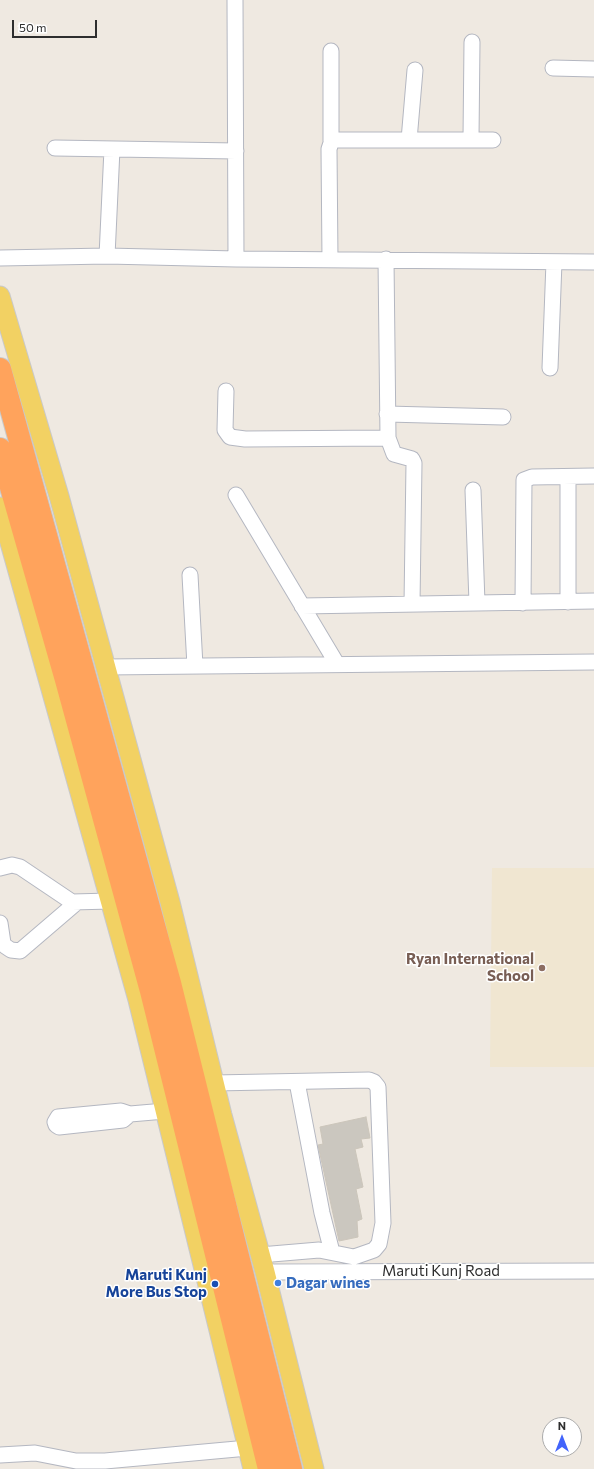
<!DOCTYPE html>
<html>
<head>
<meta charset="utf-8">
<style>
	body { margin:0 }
	#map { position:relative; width:594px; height:1469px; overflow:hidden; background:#efe9e1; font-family:Commissioner,sans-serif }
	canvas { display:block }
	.north { position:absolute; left:542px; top:1417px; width:40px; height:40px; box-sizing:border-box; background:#fff; border:1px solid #ababab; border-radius:50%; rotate:0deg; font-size:11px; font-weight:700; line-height:16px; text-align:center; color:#2e2e2e }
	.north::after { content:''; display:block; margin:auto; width:14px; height:18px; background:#4264fb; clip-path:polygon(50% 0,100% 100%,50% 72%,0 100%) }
	.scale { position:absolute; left:12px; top:20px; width:85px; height:18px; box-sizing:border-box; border:2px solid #2e2e2e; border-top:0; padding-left:5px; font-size:12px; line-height:14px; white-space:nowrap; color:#2e2e2e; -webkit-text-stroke:3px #fff; paint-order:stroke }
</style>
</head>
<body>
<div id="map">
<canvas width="594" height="1469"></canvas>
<div class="north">N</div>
<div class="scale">50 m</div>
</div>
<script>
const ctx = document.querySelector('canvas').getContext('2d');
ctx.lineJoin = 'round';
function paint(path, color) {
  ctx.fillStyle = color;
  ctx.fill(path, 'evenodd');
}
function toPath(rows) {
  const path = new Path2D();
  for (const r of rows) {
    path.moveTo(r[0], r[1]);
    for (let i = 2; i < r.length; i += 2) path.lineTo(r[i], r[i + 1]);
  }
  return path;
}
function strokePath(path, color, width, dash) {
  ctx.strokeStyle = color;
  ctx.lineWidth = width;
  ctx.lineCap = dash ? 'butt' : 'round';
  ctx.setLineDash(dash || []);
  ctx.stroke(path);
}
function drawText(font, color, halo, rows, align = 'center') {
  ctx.font = font + ' Commissioner,sans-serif';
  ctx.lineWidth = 3;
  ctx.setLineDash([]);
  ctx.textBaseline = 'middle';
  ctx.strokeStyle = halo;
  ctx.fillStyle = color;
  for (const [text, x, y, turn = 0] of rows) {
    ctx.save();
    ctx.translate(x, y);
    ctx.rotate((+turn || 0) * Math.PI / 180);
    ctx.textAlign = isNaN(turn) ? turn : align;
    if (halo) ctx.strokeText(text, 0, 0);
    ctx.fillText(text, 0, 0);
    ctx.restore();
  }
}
paint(toPath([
	[492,868,594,868,594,1067,490,1067]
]), '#f0e6d1');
const building = toPath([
	[366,1117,370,1138,361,1139,363,1147,355,1149,363,1187,356,1189,362,1219,357,1221,358,1237,339,1241,318,1145,323,1144,320,1127,366,1117]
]);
paint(building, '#cbc7bf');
strokePath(building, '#cbc5ba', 1);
const minor = toPath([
	[235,0,236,259],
	[331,51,331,141],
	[553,68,594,69],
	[471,138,472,42],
	[409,140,415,70],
	[55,148,236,151],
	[107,256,112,149],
	[0,258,107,256,236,259,594,262],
	[386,259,388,438,394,454,412,459,414,463,412,604],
	[330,260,329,149,332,140,493,140],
	[550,368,554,262],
	[226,391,225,430,230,437,245,439,388,438],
	[387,414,503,417],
	[473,490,477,603],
	[236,495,337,664],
	[190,575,195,666],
	[568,602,568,477],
	[523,603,524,480,532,477,594,476],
	[302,606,594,601],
	[105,667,594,662],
	[0,868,12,865,20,867,72,902,111,901],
	[0,923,3,943,5,946,11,950,20,951,76,903],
	[297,1082,322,1213,332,1252],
	[214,1083,369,1080,374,1082,378,1087,383,1223,379,1244,374,1250,354,1257,319,1250,260,1255],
	[130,1114,123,1120,59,1127,56,1125,55,1122,58,1117,121,1111,130,1114,165,1111],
	[265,1272,594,1271],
	[0,1455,35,1453,76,1461,105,1461,248,1448]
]);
const major = toPath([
	[0,296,59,496,170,902,222,1115,265,1272,314,1469],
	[0,507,138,1000,253,1469]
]);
const highway = toPath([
	[0,369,170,983,291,1469],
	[0,449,66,680,151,991,269,1469]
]);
strokePath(minor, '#b4b7c1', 17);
strokePath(major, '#c9c9c9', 21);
strokePath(highway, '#c9c9c9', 24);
strokePath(minor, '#fff', 15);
strokePath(major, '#f2d163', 19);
strokePath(highway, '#ffa35c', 22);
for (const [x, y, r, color] of [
	[542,968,4,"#8d6e63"],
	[278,1283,4,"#3f7fe0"],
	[215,1284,4,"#1a4fb4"]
]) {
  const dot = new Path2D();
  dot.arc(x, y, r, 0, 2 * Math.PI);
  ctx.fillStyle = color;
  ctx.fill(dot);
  strokePath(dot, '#fff', 1.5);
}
drawText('bold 15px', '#785e54', '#fff', [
	["Ryan International",534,959],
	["School",534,976]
], 'right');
drawText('15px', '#2e2e2e', '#fff', [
	["Maruti Kunj Road",441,1271]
]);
drawText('bold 15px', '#164399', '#fff', [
	["Maruti Kunj",207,1275],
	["More Bus Stop",207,1292]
], 'right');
drawText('bold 15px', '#366cbe', '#fff', [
	["Dagar wines",286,1283]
], 'left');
</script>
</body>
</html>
